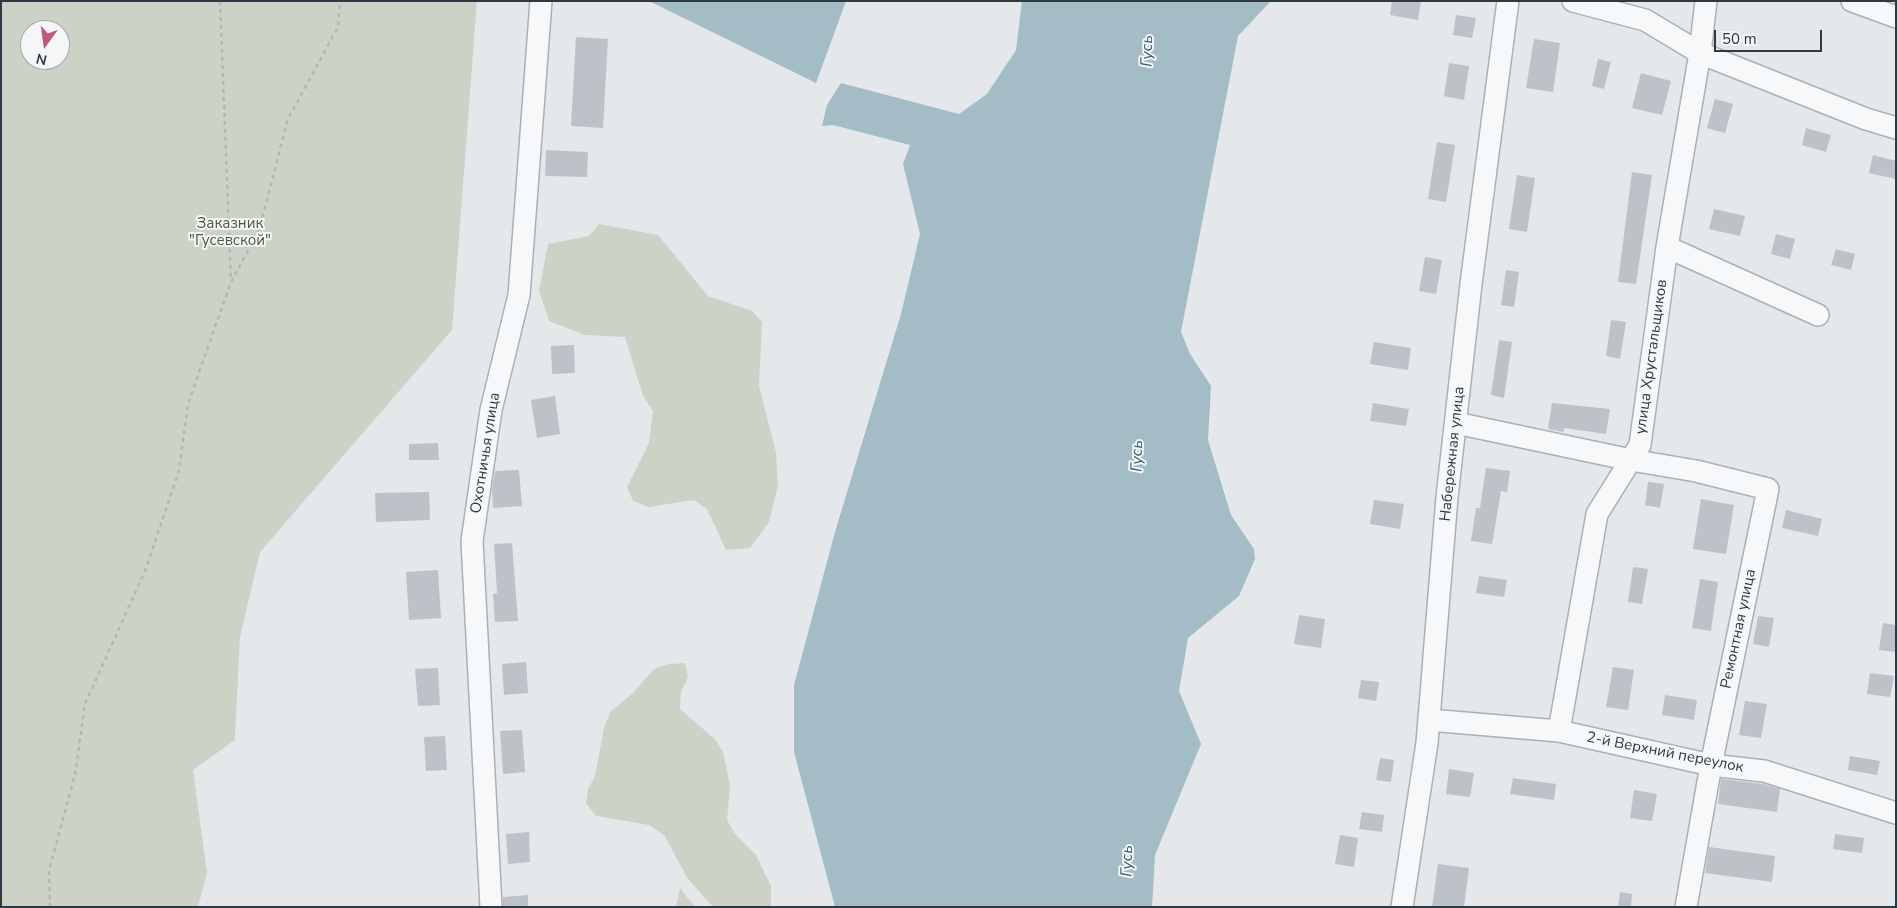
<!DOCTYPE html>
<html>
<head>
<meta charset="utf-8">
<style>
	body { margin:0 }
	#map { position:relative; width:1897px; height:908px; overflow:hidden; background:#e4e8eb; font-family:"Nunito Sans",sans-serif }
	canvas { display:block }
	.frame { position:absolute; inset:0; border:2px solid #2e3941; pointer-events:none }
	.north { position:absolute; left:20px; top:20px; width:50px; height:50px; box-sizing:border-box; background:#f4f6f8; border:1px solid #a5aaaf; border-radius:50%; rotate:194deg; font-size:14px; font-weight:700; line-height:20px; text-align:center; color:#2e3941 }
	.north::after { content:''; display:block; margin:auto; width:18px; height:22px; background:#c1587e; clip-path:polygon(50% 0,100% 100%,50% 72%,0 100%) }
	.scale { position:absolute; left:1714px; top:30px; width:108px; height:22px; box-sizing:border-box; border:2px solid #2e3941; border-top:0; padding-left:6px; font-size:15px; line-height:18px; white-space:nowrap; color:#2e3941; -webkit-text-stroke:4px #f4f6f8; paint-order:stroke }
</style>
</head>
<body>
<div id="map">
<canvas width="1897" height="908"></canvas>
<div class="frame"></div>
<div class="north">N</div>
<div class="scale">50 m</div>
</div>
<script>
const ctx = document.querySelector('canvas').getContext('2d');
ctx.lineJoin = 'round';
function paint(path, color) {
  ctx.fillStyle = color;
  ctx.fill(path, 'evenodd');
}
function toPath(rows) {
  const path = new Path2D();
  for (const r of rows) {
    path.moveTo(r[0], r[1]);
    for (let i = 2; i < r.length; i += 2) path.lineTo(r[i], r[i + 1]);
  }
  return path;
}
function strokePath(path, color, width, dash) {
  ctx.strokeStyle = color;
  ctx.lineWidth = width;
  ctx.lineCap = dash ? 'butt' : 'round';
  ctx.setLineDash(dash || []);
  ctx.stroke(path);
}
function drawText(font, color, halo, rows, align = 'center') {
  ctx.font = font + ' "Nunito Sans",sans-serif';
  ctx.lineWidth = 4;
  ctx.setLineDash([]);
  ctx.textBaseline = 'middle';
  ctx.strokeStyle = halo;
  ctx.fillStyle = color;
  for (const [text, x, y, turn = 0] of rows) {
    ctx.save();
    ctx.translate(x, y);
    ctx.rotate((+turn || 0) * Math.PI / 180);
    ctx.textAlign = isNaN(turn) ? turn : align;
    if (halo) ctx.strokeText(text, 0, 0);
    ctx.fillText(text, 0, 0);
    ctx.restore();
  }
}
paint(toPath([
	[1,1,477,1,452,330,260,552,240,637,235,740,193,770,207,873,198,907,1,907],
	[30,30,60,30,60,60,30,60],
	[599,224,658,235,708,296,752,311,762,322,759,386,776,452,778,486,769,522,750,548,726,550,707,509,694,500,649,507,633,501,627,487,649,443,653,411,643,396,625,337,585,335,549,321,539,291,548,244,589,236],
	[685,663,688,677,681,692,680,709,715,739,723,752,730,785,727,820,735,834,756,855,771,886,771,907,713,907,688,879,664,835,649,825,596,816,586,803,588,789,595,776,604,728,610,712,633,693,654,669,669,664],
	[680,888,695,907,676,907]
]), '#ccd3c6');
paint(toPath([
	[649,1,846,1,816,83],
	[1022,1,1271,1,1238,36,1181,332,1190,354,1211,386,1208,440,1231,515,1254,549,1255,559,1239,596,1188,638,1179,691,1201,744,1155,855,1152,907,835,907,794,752,794,685,835,532,901,314,920,234,903,164,910,145,833,125,822,126,827,105,841,83,959,114,987,94,1016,50]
]), '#a4bcc6');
paint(toPath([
	[1392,1,1421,1,1418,20,1390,15],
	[1456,15,1476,18,1472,38,1453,35],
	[576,37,608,39,603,128,571,126],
	[1534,39,1560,43,1553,92,1526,88],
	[1598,59,1611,62,1604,89,1592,86],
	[1449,63,1469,66,1464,100,1444,96],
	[1641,73,1671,81,1662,115,1632,108],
	[1715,99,1733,104,1725,133,1707,128],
	[1806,128,1831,135,1826,152,1802,145],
	[1437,142,1455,145,1446,202,1428,199],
	[546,150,588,152,587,177,545,176],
	[1873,155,1896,161,1896,179,1869,173],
	[1632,172,1652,175,1636,284,1618,282],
	[1517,175,1535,178,1527,232,1509,229],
	[1714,209,1745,216,1740,236,1709,229],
	[1776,234,1795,239,1790,259,1771,254],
	[1836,249,1855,254,1851,270,1831,265],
	[1425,257,1442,260,1436,294,1419,291],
	[1506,270,1519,272,1514,307,1501,305],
	[1611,320,1626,322,1620,359,1606,356],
	[1499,340,1512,342,1504,398,1491,395],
	[1374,342,1411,348,1408,370,1370,364],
	[574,345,575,373,552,374,551,346],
	[555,396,560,434,537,438,531,400],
	[1373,403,1409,409,1406,426,1370,421],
	[1552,403,1610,409,1606,434,1564,428,1564,432,1548,429],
	[438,443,439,460,409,460,409,444],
	[1486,468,1510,471,1507,492,1501,491,1492,544,1471,541,1476,508,1480,508],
	[519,470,522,506,493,508,492,490,495,471],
	[1648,482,1664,484,1660,508,1645,505],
	[429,492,430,520,376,522,375,493],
	[1701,499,1734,505,1726,554,1693,549],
	[1374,500,1404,504,1400,529,1370,524],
	[1786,510,1822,519,1818,536,1782,528],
	[512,543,518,621,495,622,493,594,497,593,494,544],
	[1633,567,1648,569,1642,604,1628,602],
	[438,570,441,618,409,620,406,572],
	[1479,576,1507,580,1504,597,1476,593],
	[1700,579,1718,582,1711,631,1692,628],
	[1299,615,1325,619,1321,648,1294,644],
	[1758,616,1774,618,1769,647,1753,644],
	[1883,623,1896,625,1896,652,1879,650],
	[526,662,528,693,504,695,502,664],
	[1613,667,1634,670,1628,710,1606,707],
	[438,668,440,705,418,706,415,669],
	[1870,673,1894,676,1890,697,1867,694],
	[1361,680,1379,682,1376,701,1358,698],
	[1665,695,1697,700,1694,720,1662,715],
	[1745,701,1767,704,1761,738,1739,735],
	[522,730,525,772,503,774,500,731],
	[445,736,447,770,426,771,424,737],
	[1850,756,1880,761,1877,775,1848,770],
	[1380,758,1394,760,1391,782,1376,780],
	[1449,769,1474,773,1470,797,1446,794],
	[1513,778,1556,784,1554,800,1510,794],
	[1721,779,1763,784,1780,789,1777,812,1718,804],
	[1634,790,1657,794,1652,821,1630,818],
	[1362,812,1384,815,1382,832,1359,829],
	[529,832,530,862,508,864,506,834],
	[1835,834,1864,838,1862,853,1833,849],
	[1340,835,1358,838,1354,867,1335,864],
	[1709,847,1775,856,1772,882,1705,873],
	[1438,864,1469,868,1464,907,1432,907],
	[1620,892,1632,894,1631,907,1618,907],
	[528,895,528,907,503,907,503,897]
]), '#bcc2c7');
const minor = toPath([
	[1573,1,1645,20,1700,53,1866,119,1896,128],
	[1852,1,1896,17],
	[1667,247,1818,315],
	[1456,423,1631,460,1696,471,1768,489,1711,765,1686,907],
	[1429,720,1559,731,1711,765,1764,771,1896,813],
	[1559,731,1597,514,1640,445,1667,247,1700,53,1706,1],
	[491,907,472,541,491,410,519,295,541,1],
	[1402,907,1427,743,1447,497,1471,284,1508,1]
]);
strokePath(minor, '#aab0b5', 24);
strokePath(toPath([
	[220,1,231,281],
	[50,907,49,870,75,775,85,704,145,571,179,471,188,404,231,282,259,230,288,119,338,27,340,1]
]), '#b3b7ba', 2.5, [4, 4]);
strokePath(minor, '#f7f8f9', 21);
drawText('15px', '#495b3c', '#f4f6f8', [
	["Заказник",230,224],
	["\"Гусевской\"",230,241]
]);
drawText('15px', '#2e3941', '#f4f6f8', [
	["улица Хрустальщиков",1652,357,-82],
	["Охотничья улица",486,453,-81],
	["Набережная улица",1453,454,-84],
	["Ремонтная улица",1739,629,-78],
	["2-й Верхний переулок",1665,753,11]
]);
drawText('italic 16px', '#3c5f71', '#f4f6f8', [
	["Гусь",1148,51,-89],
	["Гусь",1138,456,-89],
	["Гусь",1128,861,-89]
]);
</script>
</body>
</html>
